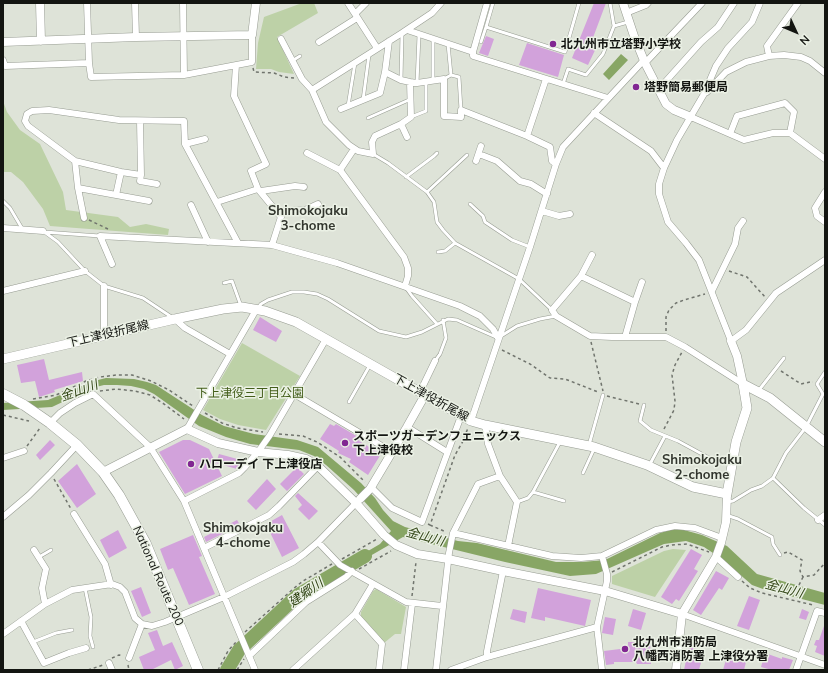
<!DOCTYPE html>
<html>
<head>
<meta charset="utf-8">
<style>
	body { margin:0 }
	#map { position:relative; width:828px; height:673px; overflow:hidden; background:#dee3d8; font-family:Mulish,sans-serif }
	canvas { display:block }
	.frame { position:absolute; inset:0; border:4px solid #131511; pointer-events:none }
	.north { position:absolute; left:776px; top:12px; width:40px; height:40px; -webkit-text-stroke:3px #ebf1e5; paint-order:stroke; rotate:134deg; font-size:11px; font-weight:700; line-height:16px; text-align:center; color:#131511 }
	.north::after { content:''; display:block; margin:auto; width:14px; height:18px; background:#131511; clip-path:polygon(50% 0,100% 100%,50% 72%,0 100%) }
</style>
</head>
<body>
<div id="map">
<canvas width="828" height="673"></canvas>
<div class="frame"></div>
<div class="north">N</div>
</div>
<script>
const ctx = document.querySelector('canvas').getContext('2d');
ctx.lineJoin = 'round';
function paint(path, color) {
  ctx.fillStyle = color;
  ctx.fill(path, 'evenodd');
}
function toPath(rows) {
  const path = new Path2D();
  for (const r of rows) {
    path.moveTo(r[0], r[1]);
    for (let i = 2; i < r.length; i += 2) path.lineTo(r[i], r[i + 1]);
  }
  return path;
}
function strokePath(path, color, width, dash) {
  ctx.strokeStyle = color;
  ctx.lineWidth = width;
  ctx.lineCap = dash ? 'butt' : 'round';
  ctx.setLineDash(dash || []);
  ctx.stroke(path);
}
function drawText(font, color, halo, rows, align = 'center') {
  ctx.font = font + ' Mulish,"Noto Sans JP",sans-serif';
  ctx.lineWidth = 3;
  ctx.setLineDash([]);
  ctx.textBaseline = 'middle';
  ctx.strokeStyle = halo;
  ctx.fillStyle = color;
  for (const [text, x, y, turn = 0] of rows) {
    ctx.save();
    ctx.translate(x, y);
    ctx.rotate((+turn || 0) * Math.PI / 180);
    ctx.textAlign = isNaN(turn) ? turn : align;
    if (halo) ctx.strokeText(text, 0, 0);
    ctx.fillText(text, 0, 0);
    ctx.restore();
  }
}
paint(toPath([
	[302,3,314,3,318,13,277,37,294,74,279,72,271,69,256,69,258,43,264,17],
	[3,101,7,112,20,130,40,144,63,192,66,210,118,217,130,227,146,224,169,229,168,235,50,226,43,209,23,182,11,172,3,172],
	[242,343,300,376,266,430,238,425,220,419,203,410],
	[673,549,686,550,655,597,612,584,612,576,664,551],
	[376,589,406,607,401,634,395,634,384,643,361,617,361,612,373,591]
]), '#bdd1a7');
paint(toPath([
	[621,54,628,60,609,80,603,74],
	[106,378,134,379,147,382,156,385,202,415,224,426,254,434,297,440,318,447,361,483,375,498,383,510,393,521,405,527,458,541,477,543,556,562,582,562,605,560,660,533,673,529,684,530,702,535,727,546,757,574,825,593,825,605,763,589,752,585,722,559,704,547,686,541,664,544,596,574,570,576,505,562,403,537,351,567,346,564,380,544,391,531,354,490,326,465,314,456,299,450,250,444,226,437,199,426,154,394,144,389,131,386,117,385,104,385,92,388,52,407,3,410,3,403,48,400,94,381]
]), '#88a665');
strokePath(toPath([
	[227,670,239,650,298,595,365,556]
]), '#88a665', 14);
paint(toPath([
	[594,3,606,3,591,43,597,46,588,65,572,58],
	[486,36,494,39,488,56,479,53],
	[527,43,564,55,558,77,519,65],
	[260,317,282,331,276,342,253,330],
	[44,359,49,380,82,372,83,381,54,390,55,392,39,397,35,381,21,383,17,365],
	[330,424,334,426,336,424,360,438,359,441,381,454,368,475,349,462,351,459,338,453,339,451,320,439],
	[50,440,55,445,40,460,36,455],
	[183,440,190,440,209,449,222,476,185,494,159,452],
	[219,454,241,460,239,467,237,469,216,463],
	[77,464,96,494,77,508,58,481],
	[297,467,304,474,287,491,280,484],
	[267,479,276,489,256,510,247,501],
	[298,493,318,511,309,520,298,509,302,505,295,496],
	[282,515,299,548,282,557,266,524],
	[237,520,240,525,206,542,204,537],
	[118,530,127,548,109,558,100,540],
	[193,535,202,556,199,557,215,594,189,605,173,568,168,570,160,549],
	[691,549,702,555,694,569,698,571,679,601,676,599,672,604,661,597],
	[716,571,729,578,722,590,719,588,701,615,693,610],
	[141,587,151,613,142,617,131,591],
	[538,588,591,600,585,626,545,617,545,621,531,618],
	[749,596,760,600,749,630,737,626],
	[513,609,527,612,525,623,510,619],
	[633,609,646,613,641,630,628,626],
	[802,609,809,612,806,620,799,618],
	[605,617,616,619,613,635,602,633],
	[824,626,825,626,825,656,815,652,817,646,814,645,816,640,819,640],
	[157,630,163,646,172,642,183,666,175,670,171,660,151,670,144,670,139,657,155,650,148,633],
	[628,642,650,642,651,664,637,664,636,662,614,662,614,664,606,665,604,651,628,648],
	[689,646,704,651,699,670,684,670],
	[765,653,782,659,782,657,793,660,789,670,772,670,761,667],
	[727,656,746,662,744,670,723,670]
]), '#d2a2db');
const service = toPath([
	[493,3,486,27,565,52,579,3],
	[610,3,614,26],
	[433,39,433,80],
	[481,42,486,27],
	[448,44,451,75],
	[292,61,300,56],
	[444,79,451,75,459,77,461,110],
	[401,80,402,33],
	[417,83,419,35],
	[563,84,568,69,586,75,603,54,614,26,628,22],
	[363,100,369,55],
	[348,106,355,63],
	[411,117,426,111,426,82],
	[368,118,411,99],
	[373,154,388,163,427,192,434,202,437,222,443,230,455,243,519,279,552,310],
	[406,177,434,156,437,153],
	[427,192,467,155],
	[3,201,10,208,23,230],
	[470,204,483,216,485,222,512,240,530,247],
	[43,231,58,242,85,271,104,286,143,298,173,318],
	[44,232,100,236],
	[438,252,445,251,455,243],
	[224,283,232,281,241,306],
	[407,289,412,296,437,324],
	[258,308,261,304,268,300,292,292,304,292,317,294,328,299,379,331,406,337,422,332,448,319,457,320,498,338,517,326,540,319,556,316],
	[435,361,440,354,446,338,443,320],
	[759,390,784,358],
	[349,402,370,365],
	[644,405,640,421,651,430,678,441,711,459,732,463],
	[589,445,603,395],
	[650,464,665,436],
	[583,473,594,449],
	[773,478,804,508,825,525],
	[533,492,564,501],
	[517,502,528,498,533,492,560,442],
	[727,502,733,501,751,490,762,486,773,478,786,453,806,427,823,394,817,384,825,372],
	[726,515,738,519,772,537,773,544,780,555],
	[39,557,51,550],
	[85,588,91,617,90,636,93,647],
	[33,642,56,633,72,630]
]);
const minor = toPath([
	[87,3,89,63,91,77,184,75,252,62,252,35],
	[135,3,136,37],
	[183,3,184,75],
	[348,3,377,48],
	[760,3,752,22,728,48,716,66,704,94,677,140,664,168,659,184,659,194,668,222,686,243,699,260,731,341,746,330,776,293,825,260],
	[626,13,646,5,648,3],
	[355,14,366,3],
	[407,30,473,52,487,3],
	[281,39,302,79,312,90,326,122,349,145,358,151,373,154,372,142,375,136,401,124,407,137],
	[319,42,357,18],
	[473,52,473,56,608,98],
	[769,56,767,46,798,3],
	[3,60,5,66,89,63],
	[645,63,702,3],
	[236,65,234,96,266,164,251,171,258,189,281,217,272,245],
	[385,72,401,80,410,82,417,83,444,79,444,116,461,117,461,110,527,136,550,147,552,161,556,164],
	[312,90,402,33,432,13,441,3],
	[658,90,701,42,718,27,734,3],
	[707,92,726,72,746,62,769,56,784,55,801,57,810,61,825,73],
	[341,109,380,93,385,72,389,41],
	[594,113,651,151,664,168],
	[691,117,744,140,773,133,790,133,825,159],
	[140,121,141,175,121,172,75,161,28,126,25,121,27,114,32,111,49,110,119,120,184,121,185,144,238,243],
	[401,124,411,117,410,82],
	[730,134,737,116,785,103,794,112,790,133],
	[527,136,546,79],
	[185,144,205,139],
	[307,153,340,170,354,149],
	[479,154,497,161,520,181,531,184,547,194],
	[75,161,78,188,84,218],
	[476,161,481,146],
	[340,170,404,257,408,268,408,276,405,286],
	[141,175,140,181,157,184],
	[78,188,149,201],
	[261,191,295,186,304,187],
	[825,192,815,208,817,216,825,222],
	[116,195,121,172],
	[217,202,258,189],
	[191,205,208,242],
	[276,211,305,210,318,204],
	[542,211,559,216,570,214],
	[3,228,43,231],
	[112,264,100,236,272,245,337,263,460,306,480,316,493,329,498,338],
	[581,276,592,255],
	[104,286,104,334],
	[3,291,85,271],
	[712,291,735,244,738,228,743,221],
	[635,302,642,282],
	[175,319,185,328,230,354],
	[625,337,635,302,581,276,552,310,556,316,590,336,612,337,666,337,685,347,743,384],
	[420,392,435,361],
	[294,394,392,452],
	[471,421,530,247,556,164,563,147,644,60],
	[50,423,60,413,75,403,93,394,150,447,184,501,255,670],
	[485,425,488,444,500,476,517,502,508,546],
	[407,427,447,452],
	[187,429,256,310],
	[3,458,24,451],
	[371,487,392,508,422,522,461,416],
	[184,501,239,473,244,468,258,452,270,435,326,339],
	[74,514,105,564,111,585],
	[3,517,29,495,51,473,77,445],
	[818,520,825,515],
	[453,533,552,556,581,558,602,556,656,530,675,526,695,528,722,538],
	[318,542,340,565,406,602,442,606],
	[204,548,269,515,279,506,318,466],
	[34,550,46,569,42,588,45,604],
	[602,556,607,574,607,581,597,627,602,670],
	[716,557,738,577],
	[355,614,382,644,379,670],
	[682,614,825,665],
	[21,621,44,663,69,653,86,648],
	[3,634,45,604,72,590,112,584,120,587,125,592,135,618,142,624,152,626,165,622,224,597,293,562,304,554,318,542,359,500],
	[249,656,306,602,346,577,352,571],
	[487,657,487,651,503,571],
	[129,658,142,624],
	[109,663,112,670],
	[293,670,355,614,373,584],
	[404,670,412,604],
	[436,670,449,553,453,533,478,484,500,476],
	[451,670,487,657,597,627],
	[796,670,817,611,825,613]
]);
const tertiary = toPath([
	[40,3,41,41],
	[623,3,634,36,645,63,666,104,674,110,691,117],
	[3,42,136,37,252,35,256,3],
	[731,341,737,356,743,384],
	[103,472,187,429,218,443,258,452,288,455,306,459,318,466,356,503,384,535,396,545,417,554,448,559,503,571,605,591,682,614],
	[360,499,370,489,407,427,425,395],
	[676,670,682,614,716,557,721,543,726,522,727,494]
]);
const secondary = toPath([
	[3,359,175,319,223,309,242,307,265,311,296,322,471,421,485,425,594,447,647,465,693,487,727,494,736,442,747,408,743,384,770,398,825,442]
]);
const trunk = toPath([
	[3,394,24,405,50,423,77,445,103,472,119,495,146,544,198,670]
]);
strokePath(service, '#979c92', 4);
strokePath(minor, '#979c92', 7);
strokePath(tertiary, '#979c92', 9);
strokePath(secondary, '#979c92', 10);
strokePath(trunk, '#979c92', 11);
strokePath(toPath([
	[253,68,254,72,274,73,284,77,294,78],
	[89,220,108,229],
	[729,271,747,277,765,297],
	[666,331,666,317,669,310,676,303,684,300,705,294],
	[591,342,603,391],
	[502,350,530,364,550,378,565,379,598,392],
	[781,371,801,384,810,382,813,382],
	[100,391,116,389,135,391,150,395,164,404,184,419],
	[607,396,639,404],
	[33,399,56,395,86,381,100,377,116,375,132,375,151,381,169,390,193,406],
	[205,413,222,423,237,428,263,432],
	[3,415,29,421],
	[664,429,674,410,675,401,672,375,675,365,682,352],
	[279,434,303,436,317,442,340,457,365,482],
	[27,446,40,428],
	[54,479,71,509],
	[428,524,430,525,455,455,462,443,468,428],
	[430,525,446,532],
	[784,553,788,552,802,560,800,571,803,577,814,575,825,563],
	[342,559,377,539],
	[359,569,391,551],
	[612,572,662,547,672,545,687,544,709,552],
	[742,581,750,588,762,593,813,605],
	[799,585,803,577],
	[412,596,416,562],
	[245,632,293,589,303,581,332,564],
	[112,658,119,655,123,656],
	[128,665,129,670],
	[88,670,103,665],
	[218,670,228,651,236,642],
	[237,670,244,659]
]), '#70746d', 1.5, [3, 3]);
strokePath(service, '#fff', 3);
strokePath(minor, '#fff', 6);
strokePath(tertiary, '#fff', 8);
strokePath(secondary, '#fff', 9);
strokePath(trunk, '#fff', 10);
for (const [x, y, r, color] of [
	[553,44,4,"#812692"],
	[636,87,4,"#812692"],
	[345,443,4,"#812692"],
	[191,464,4,"#812692"],
	[625,649,4,"#812692"]
]) {
  const dot = new Path2D();
  dot.arc(x, y, r, 0, 2 * Math.PI);
  ctx.fillStyle = color;
  ctx.fill(dot);
  strokePath(dot, '#ebf1e5', 1.5);
}
drawText('bold 12px', '#131511', '#ebf1e5', [
	["北九州市立塔野小学校",561,44],
	["塔野簡易郵便局",644,87],
	["スポーツガーデンフェニックス",353,436],
	["下上津役校",353,450],
	["ハローデイ 下上津役店",199,464],
	["北九州市消防局",633,642],
	["八幡西消防署 上津役分署",633,656]
], 'left');
drawText('12px', '#131511', '#ebf1e5', [
	["下上津役折尾線",108,334,-13],
	["下上津役折尾線",431,398,29],
	["National Route 200",158,576,66]
]);
drawText('12px', '#435e1a', '#ebf1e5', [
	["下上津役三丁目公園",250,393]
]);
drawText('bold 13px', '#32362e', '#ebf1e5', [
	["Shimokojaku",308,211],
	["3-chome",308,226],
	["Shimokojaku",702,460],
	["2-chome",702,475],
	["Shimokojaku",243,528],
	["4-chome",243,543]
]);
drawText('italic 13px', '#314515', '#ebf1e5', [
	["金山川",79,391,-20],
	["金山川",425,537,15],
	["金山川",784,589,15],
	["建郷川",306,593,-35]
]);
</script>
</body>
</html>
